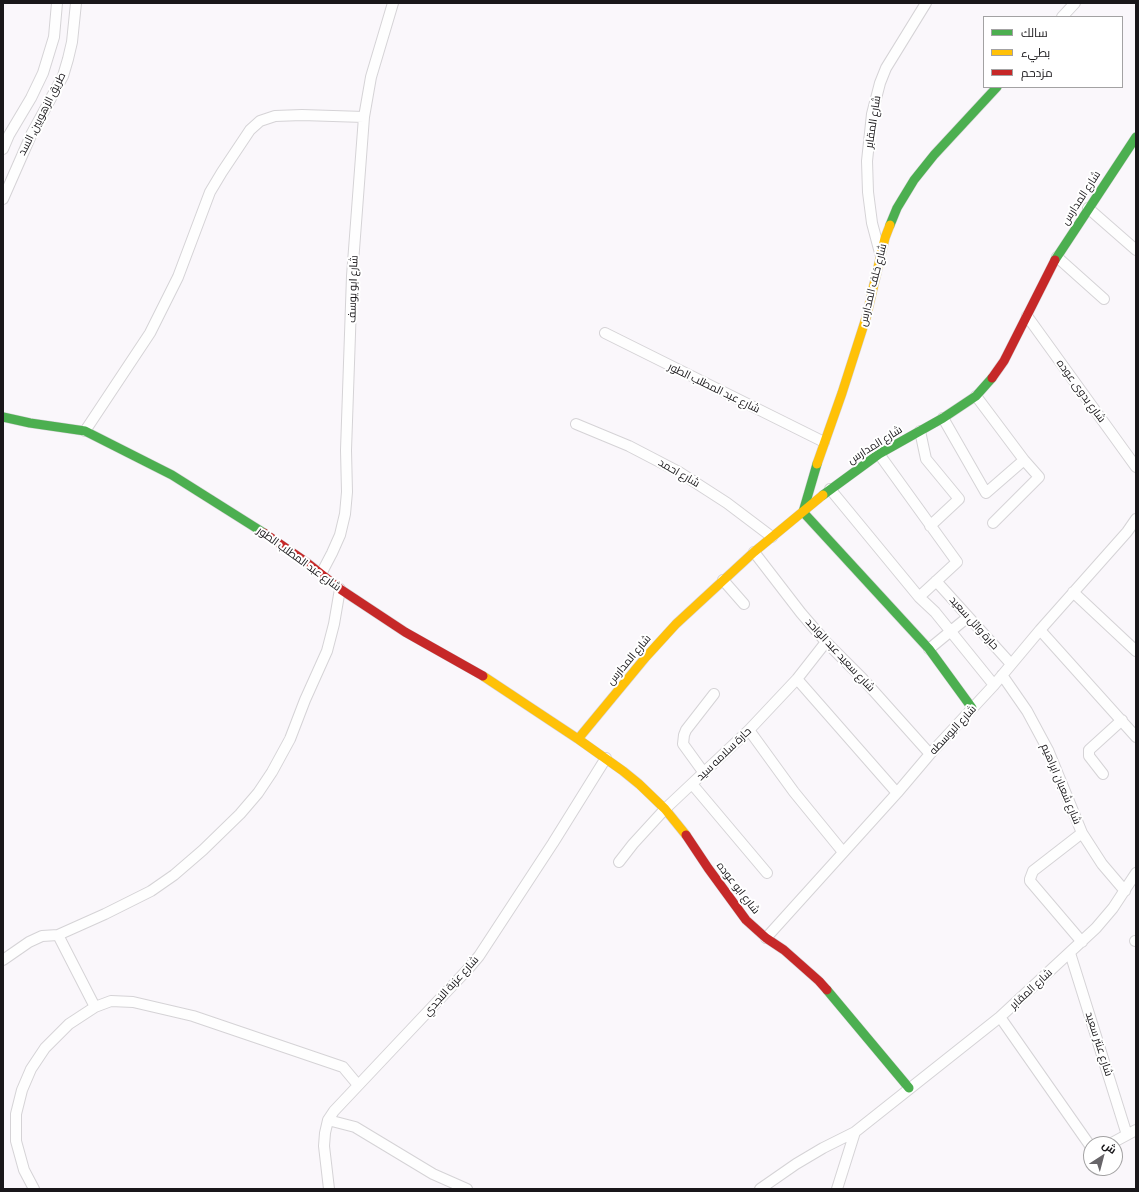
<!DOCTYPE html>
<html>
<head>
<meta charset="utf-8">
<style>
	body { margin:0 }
	#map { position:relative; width:1139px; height:1192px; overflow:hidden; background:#faf7fb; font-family:"Crimson Pro",Cairo,serif }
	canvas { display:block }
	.frame { position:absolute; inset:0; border:4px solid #19171a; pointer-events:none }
	.legend { position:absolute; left:983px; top:16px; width:140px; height:72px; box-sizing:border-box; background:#fff; border:1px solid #a3a2a3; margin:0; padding:5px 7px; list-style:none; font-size:12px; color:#19171a }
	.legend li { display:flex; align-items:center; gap:8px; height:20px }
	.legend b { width:20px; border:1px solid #a3a2a3 }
	.north { position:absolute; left:1083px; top:1136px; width:40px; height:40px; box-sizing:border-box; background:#fff; border:1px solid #a3a2a3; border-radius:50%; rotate:36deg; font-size:11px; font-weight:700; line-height:16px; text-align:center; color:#19171a }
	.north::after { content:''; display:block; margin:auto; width:14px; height:18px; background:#686569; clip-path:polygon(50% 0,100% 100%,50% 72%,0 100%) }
</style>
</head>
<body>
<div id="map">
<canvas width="1139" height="1192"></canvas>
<div class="frame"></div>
<ul class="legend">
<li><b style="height:5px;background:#4caf50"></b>سالك</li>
<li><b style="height:5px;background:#ffc107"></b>بطيء</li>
<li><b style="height:5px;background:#c62828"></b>مزدحم</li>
</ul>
<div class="north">ش</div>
</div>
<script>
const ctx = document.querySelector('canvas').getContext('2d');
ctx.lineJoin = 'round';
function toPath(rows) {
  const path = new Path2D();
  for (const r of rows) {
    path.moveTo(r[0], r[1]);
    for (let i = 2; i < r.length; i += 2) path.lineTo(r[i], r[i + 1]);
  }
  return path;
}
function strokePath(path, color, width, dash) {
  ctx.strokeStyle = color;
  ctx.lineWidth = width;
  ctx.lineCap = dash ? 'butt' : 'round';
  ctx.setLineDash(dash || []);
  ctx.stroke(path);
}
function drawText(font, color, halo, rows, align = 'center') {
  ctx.font = font + ' "Crimson Pro",Cairo,serif';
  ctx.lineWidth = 4;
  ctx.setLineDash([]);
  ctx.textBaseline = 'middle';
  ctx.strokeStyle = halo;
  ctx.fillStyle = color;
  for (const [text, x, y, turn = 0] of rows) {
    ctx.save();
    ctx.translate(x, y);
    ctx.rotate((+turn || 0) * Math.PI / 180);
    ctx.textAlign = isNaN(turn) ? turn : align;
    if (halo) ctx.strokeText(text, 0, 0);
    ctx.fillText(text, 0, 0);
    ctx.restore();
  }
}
const street = toPath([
	[1062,17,1075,3],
	[3,149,9,135,31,98,43,73,54,37,57,3],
	[3,199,32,133,63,76,68,59,72,42,76,3],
	[1088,208,1136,250],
	[880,253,872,223,868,192,867,161,872,114,880,83,886,68,926,3],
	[1057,257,1104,299],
	[1027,316,1136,467],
	[605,333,824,442],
	[976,396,1024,460,1039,477,993,523],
	[943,418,986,493,1024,460],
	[576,424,629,446,679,472,727,503,772,537],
	[85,431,150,333,178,277,210,192,222,172,250,130,260,121,275,116,302,115,364,117],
	[920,431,926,459,959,499,930,526],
	[879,454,957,562,919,597],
	[830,489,919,597,935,612,994,685],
	[754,552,801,613,826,642,862,678,930,754],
	[321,574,332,553,340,535,345,514,347,492,346,450,352,276,364,117,371,77,393,3],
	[723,580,744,604],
	[936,581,1011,664],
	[1073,592,1136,651],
	[1040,630,1136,737],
	[929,649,968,617],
	[1002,675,1027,711,1048,750,1082,833,1102,864,1125,891],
	[797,679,897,793],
	[749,730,794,792,843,852],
	[704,773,683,744,684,735,686,730,714,694],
	[1103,774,1089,756,1089,750,1122,720],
	[692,784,767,873],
	[619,862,633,844,665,809,749,730,797,679,826,642],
	[766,938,897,793,930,754,994,685,1040,630,1127,532,1136,519],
	[1135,941,1136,941],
	[1082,942,1030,881,1030,879,1033,871,1082,833],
	[1070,953,1127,1135],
	[3,960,29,942,42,936,58,935,105,914,151,891,174,875,203,850,240,814,258,793,272,772,290,739,305,700,327,651,334,624,340,589],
	[95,1007,111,1001,133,1002,193,1016,343,1067,358,1085],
	[1000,1017,1091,1147],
	[328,1120,355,1127,433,1174,467,1189],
	[1110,1144,1136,1130],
	[34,1189,24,1170,16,1141,16,1114,22,1090,31,1069,45,1048,69,1024,95,1007,58,935],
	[329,1189,324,1146,325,1133,328,1120,334,1111,468,969,479,956,553,843,606,758],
	[760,1189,796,1164,823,1148,855,1132,1000,1017,1096,928,1113,908,1136,873],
	[837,1189,855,1132]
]);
const fast = toPath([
	[890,225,897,208,914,180,934,155,997,87],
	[1055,260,1136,137],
	[3,417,30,423,85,431,172,475,264,533],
	[817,464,803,512,929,649,972,708],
	[823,495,879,454,943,418,976,396,992,378],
	[827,990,909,1088]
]);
const slow = toPath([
	[817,464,842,393,866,318,885,238,890,225],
	[483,676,578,739,623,771,639,784,665,809,686,835],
	[578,739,645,658,676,624,754,552,823,495]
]);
const jam = toPath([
	[992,378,1004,361,1055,260],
	[264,533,306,562,340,589,405,632,483,676],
	[686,835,708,868,746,920,766,938,784,950,819,981,827,990]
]);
strokePath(street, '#d5d3d6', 12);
strokePath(fast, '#d5d3d6', 10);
strokePath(slow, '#d5d3d6', 10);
strokePath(jam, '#d5d3d6', 10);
strokePath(street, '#fefefe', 10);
strokePath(fast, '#4caf50', 9);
strokePath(slow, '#ffc107', 9);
strokePath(jam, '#c62828', 9);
drawText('11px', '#19171a', '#fff', [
	["طريق الزهويين, السد",42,114,-63],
	["شارع المقابر",873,122,-81],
	["شارع المدارس",1081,198,-57],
	["شارع خلف المدارس",873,285,-76],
	["شارع ابو يوسف",353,289,-88],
	["شارع عبد المطلب الطور",714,388,26],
	["شارع بدوى عوده",1081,391,54],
	["شارع المدارس",875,445,-32],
	["شارع احمد",679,473,30],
	["شارع عبد المطلب الطور",299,559,36],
	["حارة وائل سعيد",974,623,48],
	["شارع سعيد عبد الواحد",840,655,47],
	["شارع المدارس",629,660,-50],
	["شارع البوسطه",953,730,-47],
	["حارة سلامه سيد",724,754,-44],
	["شارع شعبان ابراهيم",1061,784,67],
	["شارع ابو عوده",738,888,52],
	["شارع عزبة النجدي",451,986,-48],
	["شارع المقابر",1031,989,-43],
	["شارع عنتر سعيد",1099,1044,72]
]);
</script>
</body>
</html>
